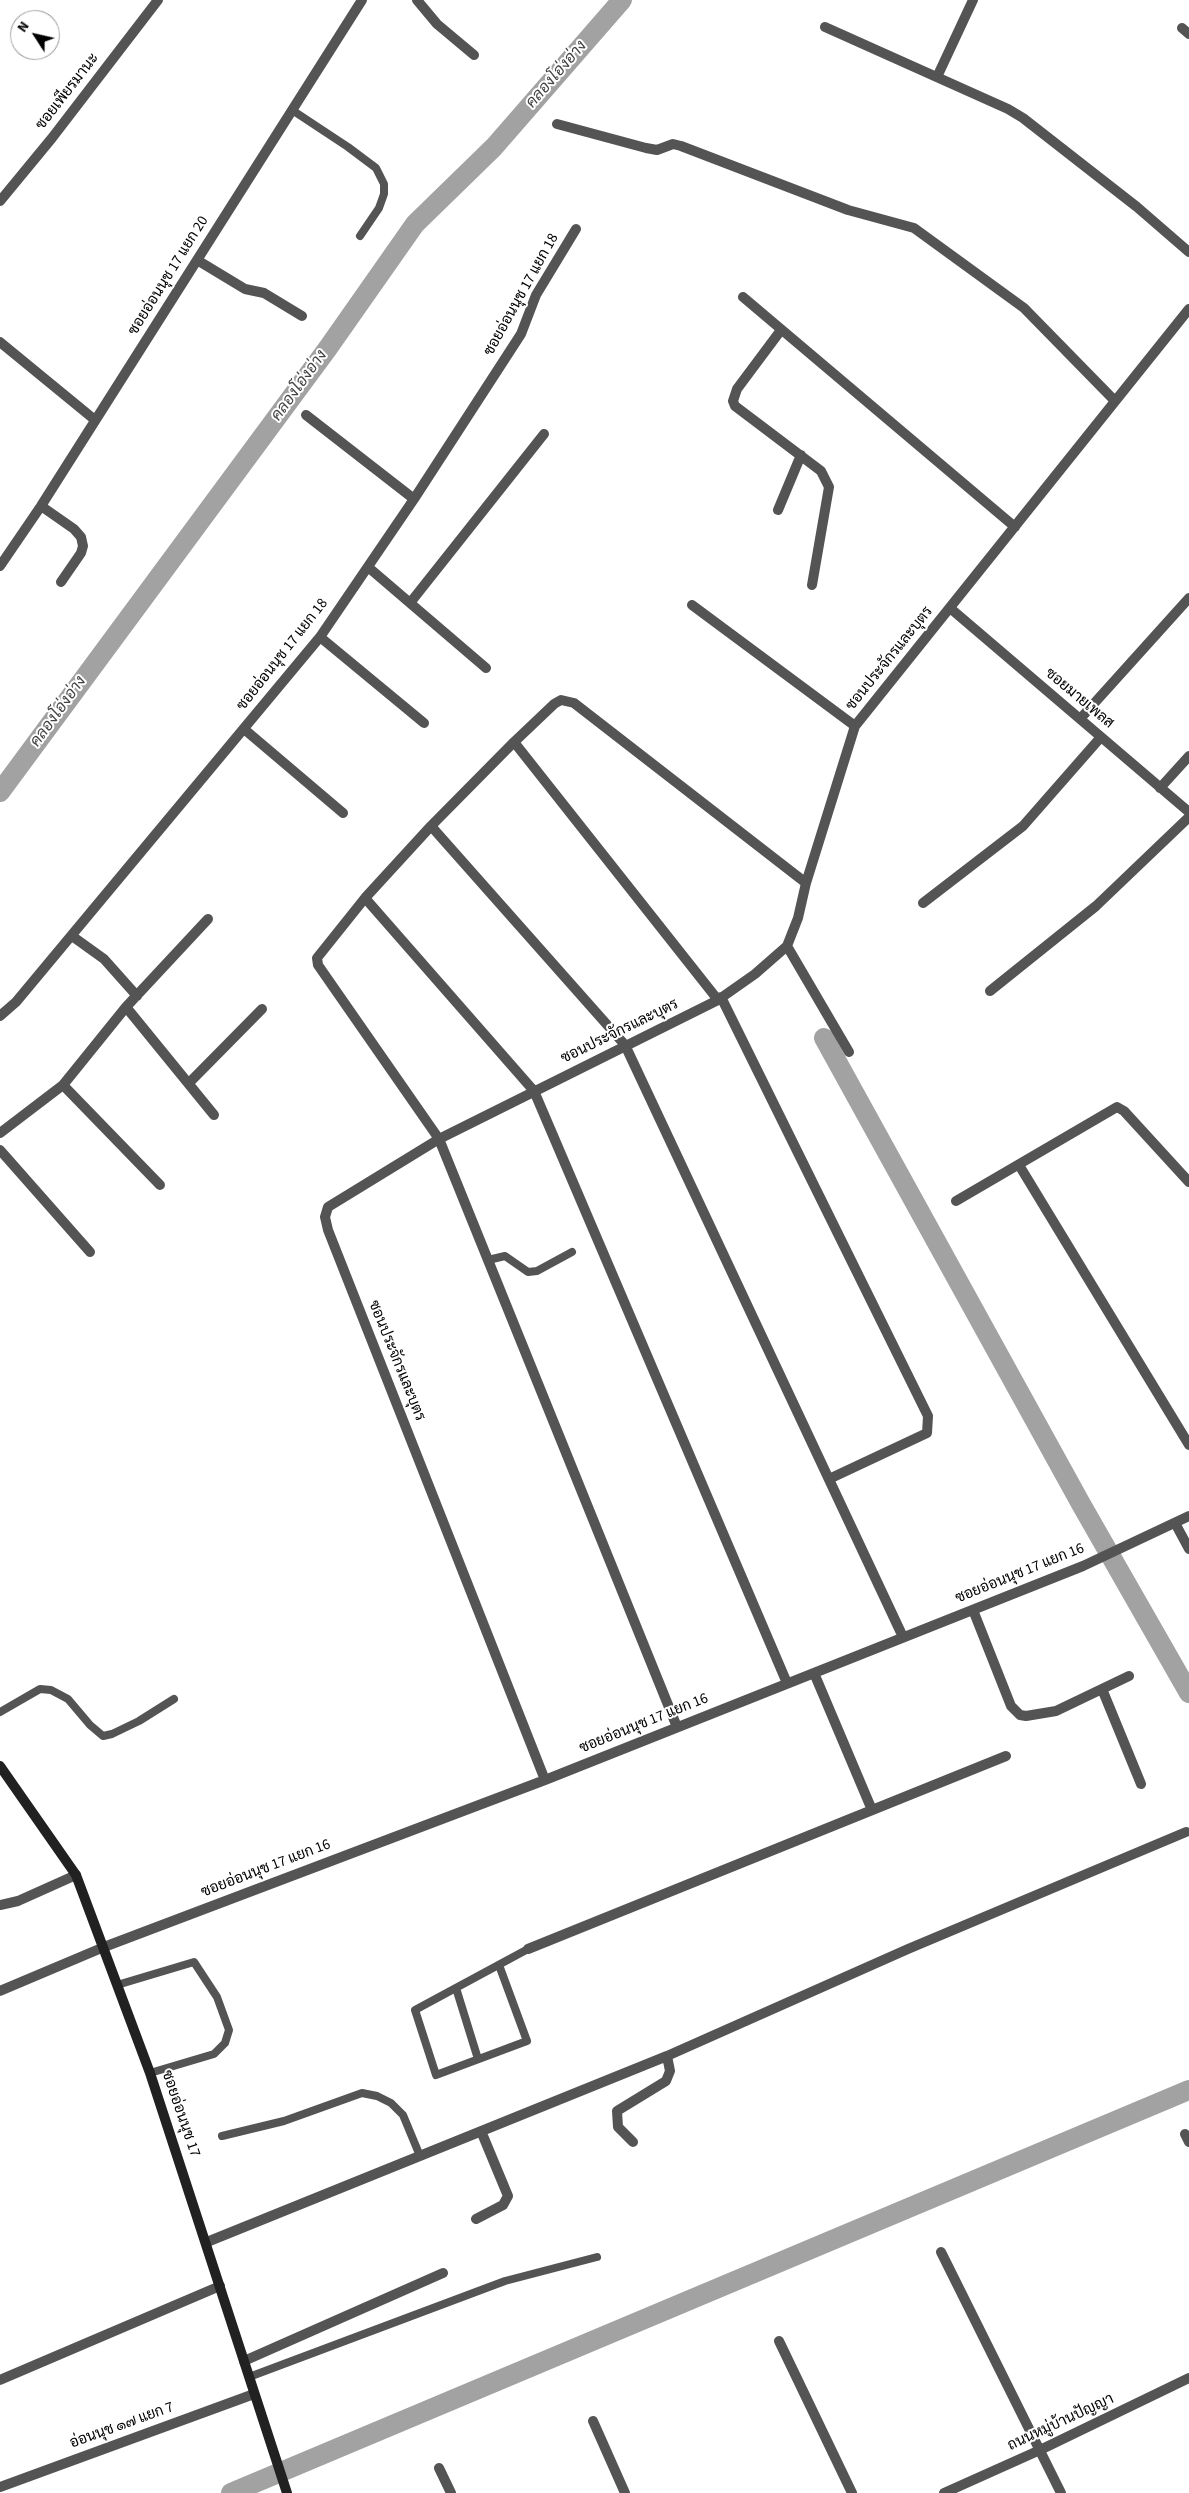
<!DOCTYPE html>
<html>
<head>
<meta charset="utf-8">
<style>
	body { margin:0 }
	#map { position:relative; width:1189px; height:2493px; overflow:hidden; background:#fff; font-family:"Source Sans 3",sans-serif }
	canvas { display:block }
	.north { position:absolute; left:10px; top:10px; width:50px; height:50px; box-sizing:border-box; background:#fff; border:1px solid #999; border-radius:50%; rotate:305deg; font-size:14px; font-weight:700; line-height:20px; text-align:center; color:#000 }
	.north::after { content:''; display:block; margin:auto; width:18px; height:22px; background:#000; clip-path:polygon(50% 0,100% 100%,50% 72%,0 100%) }
</style>
</head>
<body>
<div id="map">
<canvas width="1189" height="2493"></canvas>
<div class="north">N</div>
</div>
<script>
const ctx = document.querySelector('canvas').getContext('2d');
ctx.lineJoin = 'round';
function toPath(rows) {
  const path = new Path2D();
  for (const r of rows) {
    path.moveTo(r[0], r[1]);
    for (let i = 2; i < r.length; i += 2) path.lineTo(r[i], r[i + 1]);
  }
  return path;
}
function strokePath(path, color, width, dash) {
  ctx.strokeStyle = color;
  ctx.lineWidth = width;
  ctx.lineCap = dash ? 'butt' : 'round';
  ctx.setLineDash(dash || []);
  ctx.stroke(path);
}
function drawText(font, color, halo, rows, align = 'center') {
  ctx.font = font + ' "Source Sans 3",Sarabun,sans-serif';
  ctx.lineWidth = 4;
  ctx.setLineDash([]);
  ctx.textBaseline = 'middle';
  ctx.strokeStyle = halo;
  ctx.fillStyle = color;
  for (const [text, x, y, turn = 0] of rows) {
    ctx.save();
    ctx.translate(x, y);
    ctx.rotate((+turn || 0) * Math.PI / 180);
    ctx.textAlign = isNaN(turn) ? turn : align;
    if (halo) ctx.strokeText(text, 0, 0);
    ctx.fillText(text, 0, 0);
    ctx.restore();
  }
}
strokePath(toPath([
	[0,792,328,348,415,224,494,147,622,0],
	[824,1038,1081,1504,1189,1693],
	[231,2493,1189,2090]
]), '#a2a2a2', 20);
strokePath(toPath([
	[292,110,348,147,376,168,384,184,384,194,379,208,360,236],
	[488,1260,505,1256,528,1272,537,1271,572,1252],
	[0,1712,40,1689,51,1690,68,1699,90,1725,103,1736,112,1734,139,1721,174,1699],
	[499,1965,527,2041,436,2075,415,2010,528,1949],
	[117,1985,194,1962,217,1997,229,2030,225,2043,214,2054,150,2073],
	[456,1988,478,2059],
	[222,2136,284,2121,362,2093,377,2096,391,2103,403,2115,420,2156],
	[249,2377,505,2281,597,2257]
]), '#545454', 8);
strokePath(toPath([
	[417,0,437,24,474,55],
	[825,27,1008,109,1023,118,1137,207,1189,252],
	[1182,28,1189,34],
	[937,77,973,0],
	[557,124,646,148,657,150,673,144,681,146,848,210,914,228,1024,308,1115,401],
	[0,201,52,138,158,0],
	[197,260,245,289,264,293,302,316],
	[743,297,1015,527],
	[781,330,737,389,733,401,735,406,821,471,829,487,812,585],
	[0,342,95,420],
	[306,415,414,499],
	[41,506,74,529,81,537,83,546,81,553,61,582],
	[778,510,801,455],
	[0,566,41,506,362,0],
	[368,567,486,668],
	[410,603,544,434],
	[692,605,855,726],
	[950,608,1189,812],
	[320,637,424,723],
	[1080,719,1189,598],
	[244,729,343,813],
	[514,742,718,1000],
	[1160,788,1189,756],
	[431,826,625,1045,903,1637],
	[365,898,534,1091,787,1683],
	[923,903,1023,826,1101,737],
	[72,936,104,959,137,996],
	[787,946,849,1052],
	[990,991,1096,906,1189,817],
	[721,997,928,1416,927,1433,829,1479],
	[126,1007,214,1115],
	[0,1016,16,1002,320,637,414,499,521,334,536,295,576,229],
	[189,1083,262,1009],
	[63,1085,160,1185],
	[0,1133,63,1085,126,1007,208,919],
	[0,1150,90,1252],
	[1019,1165,1189,1445],
	[956,1201,1117,1107,1124,1111,1189,1182],
	[1175,1523,1189,1549],
	[973,1610,1011,1706,1020,1715,1026,1716,1056,1711,1129,1676],
	[814,1673,872,1810],
	[1102,1689,1141,1784],
	[677,1727,439,1139,318,965,317,958,365,898,431,826,514,742,554,704,561,700,574,703,806,883],
	[545,1780,328,1230,325,1217,328,1207,439,1139,718,1000,755,974,787,946,798,918,806,883,855,726,1189,309],
	[0,1905,18,1901,76,1875],
	[528,1949,1006,1756],
	[0,1991,104,1947,545,1780,1083,1566,1189,1516],
	[1185,2134,1189,2142],
	[633,2142,618,2127,617,2111,666,2081,670,2071,667,2056],
	[476,2219,503,2205,508,2196,481,2131],
	[207,2242,667,2056,908,1949,1186,1832],
	[941,2252,1061,2493],
	[779,2341,852,2493],
	[244,2361,443,2273],
	[0,2380,220,2286],
	[593,2421,625,2493],
	[439,2468,451,2493],
	[0,2487,254,2394],
	[944,2493,1040,2450,1189,2378]
]), '#545454', 10);
strokePath(toPath([
	[0,1766,76,1875,150,2073,287,2493]
]), '#212121', 10);
drawText('15px', '#000', '#fff', [
	["ซอยเพียรมานะ",68,92,-52],
	["ซอยอ่อนนุช 17 แยก 20",169,276,-58],
	["ซอยอ่อนนุช 17 แยก 18",522,295,-61],
	["ซอยอ่อนนุช 17 แยก 18",283,655,-52],
	["ซอนประจักรและบุตร",890,659,-51],
	["ซอยมายเพลส",1079,699,40],
	["ซอนประจักรและบุตร",620,1032,-26],
	["ซอนประจักรและบุตร",396,1361,68],
	["ซอยอ่อนนุช 17 แยก 16",1020,1574,-22],
	["ซอยอ่อนนุช 17 แยก 16",644,1724,-22],
	["ซอยอ่อนนุช 17 แยก 16",266,1869,-21],
	["ซอยอ่อนนุช 17",180,2114,71],
	["ถนนหมู่บ้านปัญญา",1061,2423,-25],
	["อ่อนนุช ๑๗ แยก 7",122,2426,-20]
]);
drawText('italic 16px', '#434343', '#fff', [
	["คลองโอ่งอ่าง",557,75,-49],
	["คลองโอ่งอ่าง",300,386,-54],
	["คลองโอ่งอ่าง",59,712,-54]
]);
</script>
</body>
</html>
